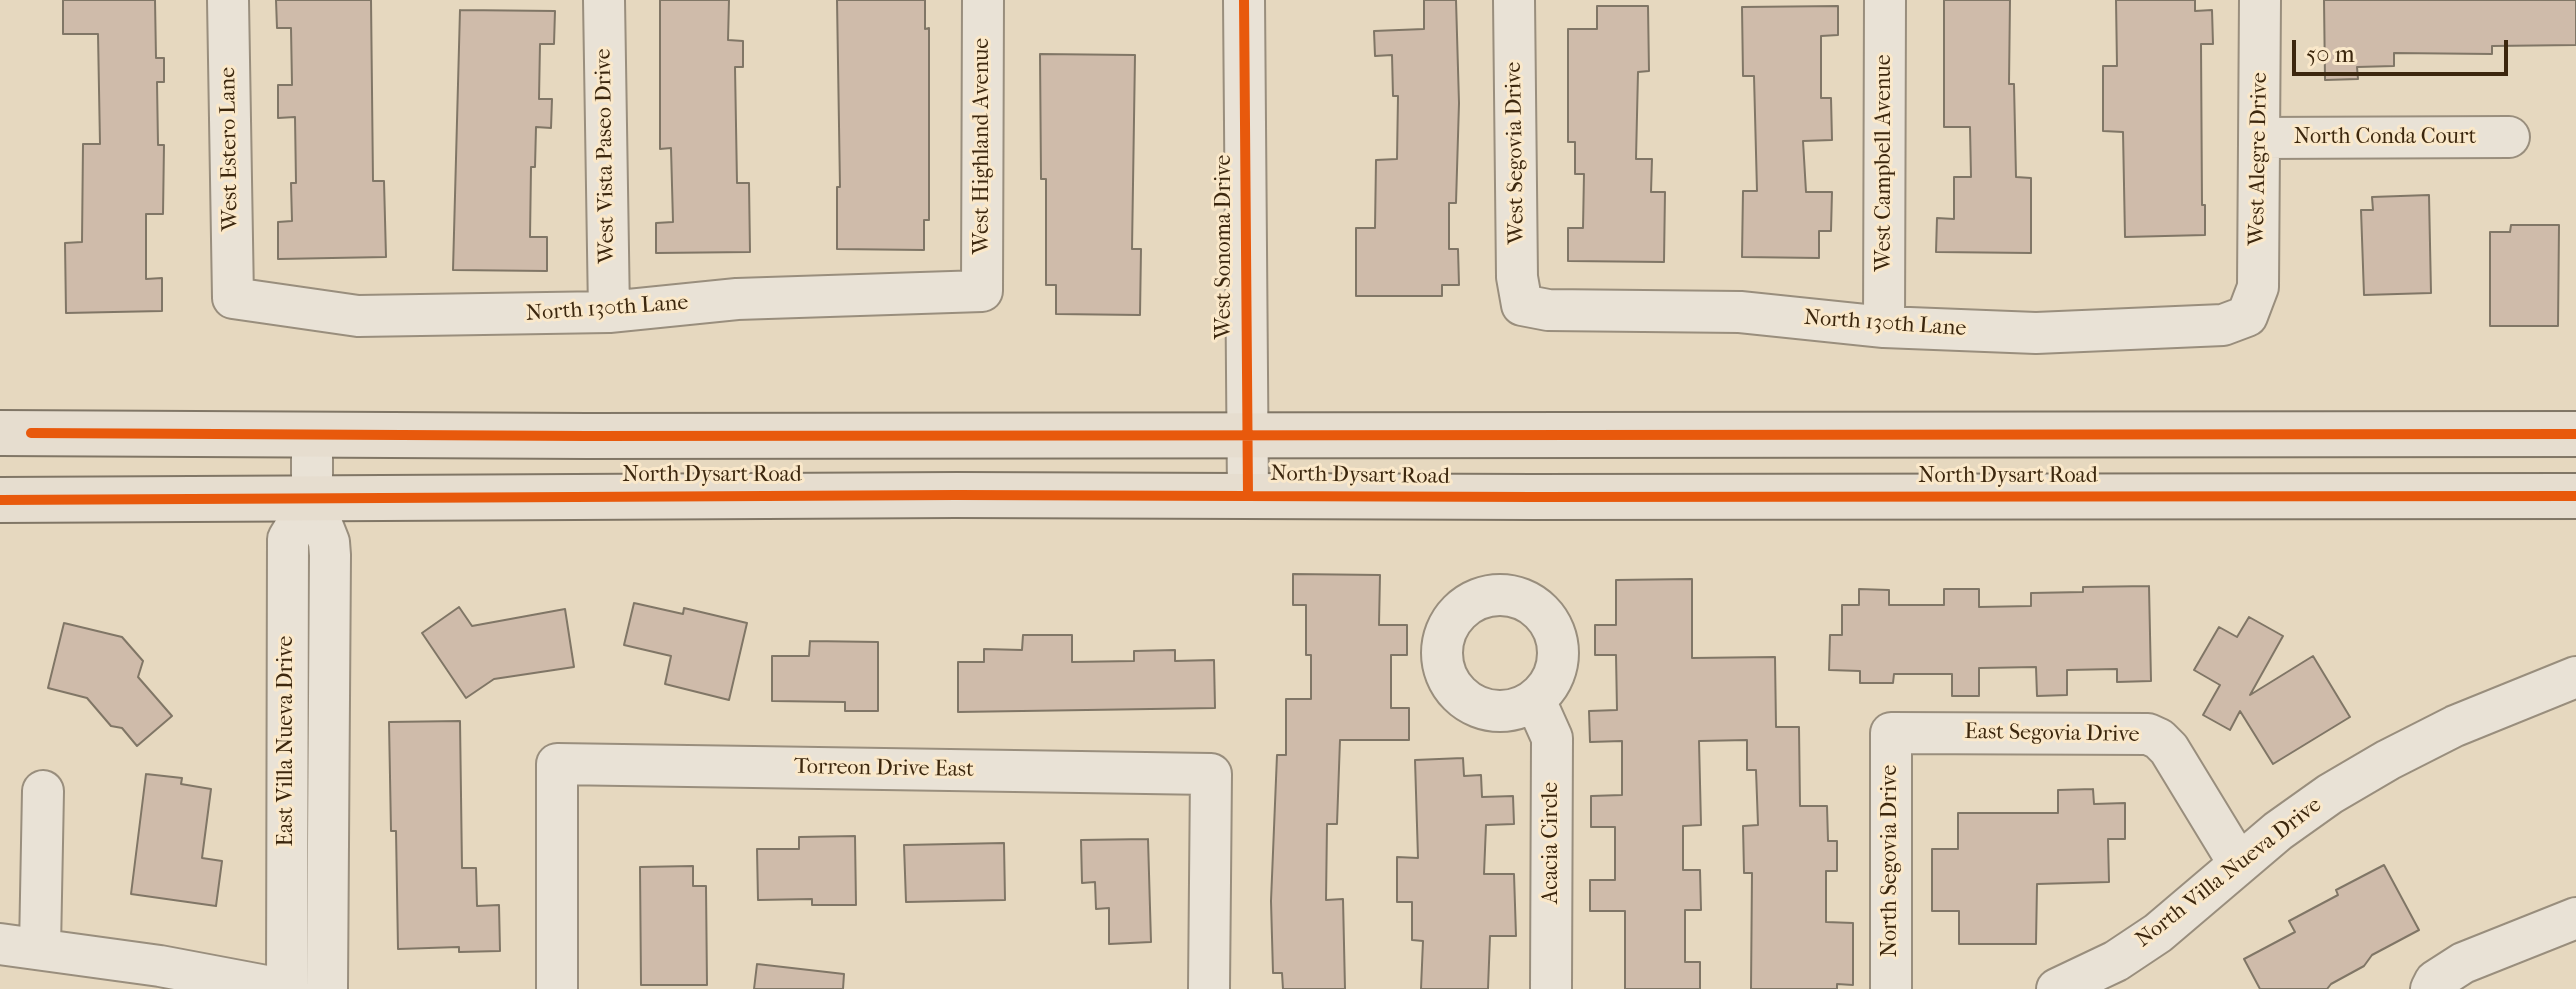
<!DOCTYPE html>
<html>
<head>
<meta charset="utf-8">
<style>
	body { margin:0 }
	#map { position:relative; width:2576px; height:989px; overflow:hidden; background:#e6d8bf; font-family:"IM FELL French Canon",serif }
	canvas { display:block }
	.scale { position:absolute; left:2292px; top:40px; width:216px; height:36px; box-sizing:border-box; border:4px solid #3c270e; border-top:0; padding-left:10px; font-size:24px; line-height:28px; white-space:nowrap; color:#3c270e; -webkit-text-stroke:6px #fae8ca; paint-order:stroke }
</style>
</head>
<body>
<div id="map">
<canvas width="2576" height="989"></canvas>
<div class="scale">50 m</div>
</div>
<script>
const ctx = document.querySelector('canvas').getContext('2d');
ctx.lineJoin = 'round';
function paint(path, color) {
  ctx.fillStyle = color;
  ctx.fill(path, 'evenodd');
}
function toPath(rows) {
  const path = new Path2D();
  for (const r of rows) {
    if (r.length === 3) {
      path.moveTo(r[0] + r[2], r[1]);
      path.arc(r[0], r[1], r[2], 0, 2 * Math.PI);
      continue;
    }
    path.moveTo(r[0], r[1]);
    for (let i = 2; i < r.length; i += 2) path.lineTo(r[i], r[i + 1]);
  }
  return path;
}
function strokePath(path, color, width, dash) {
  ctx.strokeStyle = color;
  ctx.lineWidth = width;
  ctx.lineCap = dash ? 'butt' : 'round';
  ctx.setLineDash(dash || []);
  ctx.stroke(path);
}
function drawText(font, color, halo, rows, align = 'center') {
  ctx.font = font + ' "IM FELL French Canon",serif';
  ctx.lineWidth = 6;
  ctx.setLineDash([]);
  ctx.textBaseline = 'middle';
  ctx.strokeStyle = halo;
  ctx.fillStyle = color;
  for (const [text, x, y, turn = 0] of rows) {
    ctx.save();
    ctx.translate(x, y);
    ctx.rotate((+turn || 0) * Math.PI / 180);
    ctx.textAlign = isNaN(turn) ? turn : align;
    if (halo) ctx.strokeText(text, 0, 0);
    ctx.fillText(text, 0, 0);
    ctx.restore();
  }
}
const building = toPath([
	[63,0,155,0,156,58,164,58,164,82,157,82,158,145,164,145,163,214,146,214,146,279,162,278,162,311,66,313,65,243,82,242,83,144,100,144,98,34,63,34,63,0],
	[276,0,371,0,373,181,384,181,386,257,278,259,278,222,292,221,291,183,296,183,295,117,278,118,278,85,292,85,291,28,277,28,276,0],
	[660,0,729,0,728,40,743,41,743,67,735,67,737,183,749,183,750,252,656,253,656,223,673,222,671,148,660,149,660,0],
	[837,0,925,0,925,29,929,28,929,220,924,220,924,250,837,249,837,187,840,187,837,0],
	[1424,0,1456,0,1459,103,1456,203,1449,203,1449,249,1458,249,1459,285,1442,285,1442,296,1356,296,1356,228,1375,228,1376,160,1397,159,1398,96,1393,96,1392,55,1375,56,1374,31,1424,29,1424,0],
	[1944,0,2010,0,2009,84,2014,84,2016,177,2031,178,2031,253,1936,252,1937,218,1954,219,1954,177,1971,177,1970,127,1944,127,1944,0],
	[2116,0,2195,0,2195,11,2212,10,2213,44,2201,44,2202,205,2205,205,2205,235,2125,237,2123,132,2103,131,2103,66,2117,66,2116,0],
	[2324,0,2576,0,2576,45,2492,46,2492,54,2394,53,2394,66,2357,67,2358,79,2325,80,2324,0],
	[1597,6,1648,6,1649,71,1638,72,1636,159,1652,159,1651,192,1665,192,1664,262,1568,261,1568,228,1583,228,1584,174,1575,174,1575,142,1568,142,1568,29,1597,29,1597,6],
	[1838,6,1838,35,1821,36,1821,98,1831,98,1832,140,1803,141,1806,192,1832,192,1831,231,1819,231,1819,258,1742,257,1743,191,1757,191,1754,76,1743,76,1742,7,1838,6],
	[460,10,555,11,554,44,540,44,539,99,552,99,551,128,536,127,535,167,531,167,530,237,547,237,547,271,453,270,460,10],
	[1040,54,1135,55,1132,249,1141,249,1140,315,1056,314,1056,285,1046,285,1046,179,1041,179,1040,54],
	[2429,195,2431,293,2364,295,2361,210,2373,210,2372,197,2429,195],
	[2511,225,2559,225,2558,326,2490,326,2490,232,2510,232,2511,225],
	[1293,574,1380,575,1379,625,1407,625,1407,655,1391,655,1391,708,1409,708,1409,740,1340,740,1337,824,1327,824,1326,900,1343,899,1345,989,1283,989,1282,973,1273,973,1271,901,1277,755,1286,755,1286,699,1311,699,1311,655,1306,655,1306,605,1293,605,1293,574],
	[1692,579,1692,658,1775,657,1776,727,1799,727,1800,806,1827,806,1828,841,1837,841,1837,871,1826,871,1826,922,1853,923,1853,985,1837,984,1837,989,1751,989,1752,873,1744,873,1743,826,1758,825,1756,770,1747,770,1747,740,1699,741,1701,825,1683,826,1683,870,1700,870,1701,910,1685,910,1685,962,1700,962,1700,989,1625,989,1625,911,1590,911,1590,880,1615,880,1615,827,1591,827,1591,796,1622,795,1622,741,1590,742,1589,711,1617,710,1616,655,1595,655,1595,625,1616,625,1616,580,1692,579],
	[2149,586,2151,681,2117,682,2117,669,2067,670,2067,695,2037,696,2036,667,1979,668,1979,696,1952,696,1952,674,1894,674,1893,683,1860,683,1860,671,1829,670,1830,635,1842,635,1842,605,1859,605,1859,589,1889,590,1889,605,1944,605,1944,589,1979,589,1979,607,2031,606,2031,593,2083,592,2083,587,2149,586],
	[634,603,683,614,684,608,747,623,729,700,665,684,671,656,624,645,634,603],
	[459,607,472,626,565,609,574,667,494,679,466,698,422,633,459,607],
	[2249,617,2283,636,2250,695,2313,656,2350,717,2273,764,2240,711,2230,730,2203,715,2220,685,2194,670,2219,627,2237,637,2249,617],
	[64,623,122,637,143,661,138,677,172,716,137,746,122,728,111,726,87,698,48,688,64,623],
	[1023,635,1072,635,1072,662,1134,661,1134,651,1175,650,1175,661,1214,660,1215,708,958,712,958,662,984,662,984,649,1022,650,1023,635],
	[810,641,878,642,878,711,845,711,845,702,772,701,772,656,809,656,810,641],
	[460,721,462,868,476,868,477,906,499,905,500,951,459,952,459,947,398,949,396,831,391,831,389,722,460,721],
	[1463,758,1464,776,1481,775,1482,797,1513,796,1514,824,1486,825,1484,874,1514,874,1516,936,1490,936,1488,989,1421,989,1423,941,1412,940,1412,902,1397,902,1397,857,1418,858,1415,760,1463,758],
	[146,774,182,778,181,784,211,789,202,858,222,861,216,906,131,894,146,774],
	[2093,789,2094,804,2125,803,2125,839,2108,839,2109,882,2037,884,2036,944,1959,944,1959,911,1932,911,1932,849,1958,849,1958,813,2058,813,2058,790,2093,789],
	[855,836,856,905,812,905,812,899,758,900,757,849,799,849,799,837,855,836],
	[1148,839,1151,942,1109,944,1109,908,1096,909,1095,882,1082,883,1081,840,1148,839],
	[1004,843,1005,900,906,902,904,845,1004,843],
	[2384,865,2419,930,2372,955,2364,966,2331,984,2327,989,2260,989,2244,959,2295,932,2289,921,2338,895,2336,890,2384,865],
	[693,866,693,886,706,886,707,985,641,985,640,867,693,866],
	[757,964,844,974,843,989,754,989,757,964]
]);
paint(building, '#cfbbaa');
strokePath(building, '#807666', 2);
const minor = toPath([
	[228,0,233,298,358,316,609,312,737,299,982,291,983,0],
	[604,0,609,312],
	[1244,0,1248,495],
	[1514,0,1517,277,1522,305,1548,310,1740,312,1884,327,2036,333,2223,325,2247,316,2258,287,2260,0],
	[2260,138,2509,137],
	[1884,327,1885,0],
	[312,434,312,499,329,542,330,555,327,989],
	[1500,653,58],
	[1535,700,1552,738,1551,989],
	[0,944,160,966,282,989],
	[40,948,43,791],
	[287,989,288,539,312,499],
	[557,989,557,764,1211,774,1209,989],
	[1891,989,1891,733,2148,734,2159,739,2169,749,2239,864],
	[2057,989,2116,961,2158,933,2278,831,2330,794,2388,760,2455,726,2576,677],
	[2431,989,2435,981,2463,963,2576,918]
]);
const major = toPath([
	[0,433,587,436,2576,434],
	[0,500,957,495,1533,497,2576,496]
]);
strokePath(minor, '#998e7d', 44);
strokePath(major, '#807666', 48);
strokePath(minor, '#e9e2d6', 40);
strokePath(major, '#e6ddcf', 44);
strokePath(toPath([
	[1244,0,1248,495],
	[31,433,587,436,2576,434],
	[0,500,957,495,1533,497,2576,496]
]), '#e8590c', 10);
drawText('22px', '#3c270e', '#fae8ca', [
	["North Conda Court",2385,138],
	["West Highland Avenue",983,146,-90],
	["West Estero Lane",230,149,-91],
	["West Segovia Drive",1516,153,-91],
	["West Vista Paseo Drive",606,156,-91],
	["West Alegre Drive",2259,159,-89],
	["West Campbell Avenue",1885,163,-90],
	["West Sonoma Drive",1225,247,-90],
	["North 130th Lane",607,309,-4],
	["North 130th Lane",1885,324,4],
	["North Dysart Road",712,476],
	["North Dysart Road",1360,476,1],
	["North Dysart Road",2008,477],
	["East Segovia Drive",2052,734,1],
	["East Villa Nueva Drive",287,741,-90],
	["Torreon Drive East",884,769,1],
	["Acacia Circle",1552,843,-90],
	["North Segovia Drive",1891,861,-90],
	["North Villa Nueva Drive",2229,873,-38]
]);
</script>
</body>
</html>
